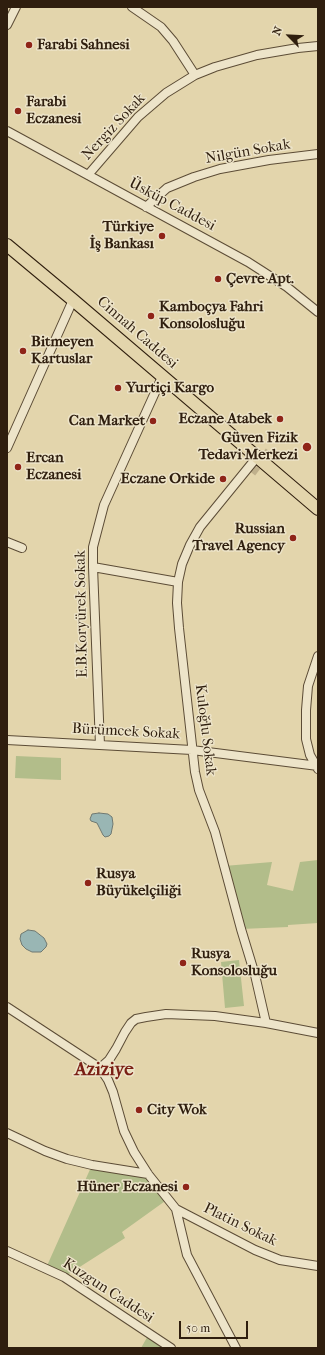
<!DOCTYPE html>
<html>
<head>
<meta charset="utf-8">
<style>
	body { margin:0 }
	#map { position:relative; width:325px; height:1355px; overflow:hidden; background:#e3d5ac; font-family:"IM FELL French Canon",serif }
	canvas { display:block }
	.frame { position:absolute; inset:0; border:8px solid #2f1e0e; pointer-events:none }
	.north { position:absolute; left:269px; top:16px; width:40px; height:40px; -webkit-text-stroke:3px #ede4c9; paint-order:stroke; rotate:294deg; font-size:11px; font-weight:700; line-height:16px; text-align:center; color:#2f1e0e }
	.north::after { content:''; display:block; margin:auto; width:14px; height:18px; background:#2f1e0e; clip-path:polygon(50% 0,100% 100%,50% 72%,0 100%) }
	.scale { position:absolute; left:179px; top:1321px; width:69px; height:18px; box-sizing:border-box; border:2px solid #2f1e0e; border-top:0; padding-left:5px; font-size:12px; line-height:14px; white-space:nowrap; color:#2f1e0e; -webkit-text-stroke:3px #ede4c9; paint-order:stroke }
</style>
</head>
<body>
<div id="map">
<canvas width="325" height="1355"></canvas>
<div class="frame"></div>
<div class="north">N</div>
<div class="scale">50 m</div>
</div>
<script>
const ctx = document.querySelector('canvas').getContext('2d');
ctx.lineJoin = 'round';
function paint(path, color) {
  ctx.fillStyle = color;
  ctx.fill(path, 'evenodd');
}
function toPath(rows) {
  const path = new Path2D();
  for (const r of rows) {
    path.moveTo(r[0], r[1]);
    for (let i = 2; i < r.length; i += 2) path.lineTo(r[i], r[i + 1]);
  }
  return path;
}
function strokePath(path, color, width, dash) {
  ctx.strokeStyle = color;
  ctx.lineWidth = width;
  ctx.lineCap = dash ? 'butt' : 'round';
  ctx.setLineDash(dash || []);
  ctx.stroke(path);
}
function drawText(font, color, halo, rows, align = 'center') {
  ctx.font = font + ' "IM FELL French Canon",serif';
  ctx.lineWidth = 3;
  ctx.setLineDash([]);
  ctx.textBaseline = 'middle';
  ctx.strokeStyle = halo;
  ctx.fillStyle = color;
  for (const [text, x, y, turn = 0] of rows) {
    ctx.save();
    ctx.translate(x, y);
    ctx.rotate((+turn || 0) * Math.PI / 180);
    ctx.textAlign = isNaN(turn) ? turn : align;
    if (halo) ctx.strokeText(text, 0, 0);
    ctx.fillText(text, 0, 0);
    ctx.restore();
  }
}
paint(toPath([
	[16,756,61,758,61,780,15,778],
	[318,860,318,923,288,925,288,927,241,929,224,866,272,862,267,885,293,891,300,862],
	[239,960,244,1006,225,1008,221,962],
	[92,1165,148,1174,168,1199,122,1232,125,1238,64,1277,46,1268],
	[149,1334,171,1348,141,1348]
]), '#b2bd8a');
const water = toPath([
	[99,813,108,814,112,817,113,824,111,834,109,836,105,837,103,835,97,823,91,821,90,819,92,814,99,813],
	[28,930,35,931,44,938,47,944,46,947,41,952,32,952,26,949,22,945,20,939,21,934,28,930]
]);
paint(water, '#99b6b4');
strokePath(water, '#6f7972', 1);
strokePath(toPath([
	[252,473,269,451]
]), '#bfb08c', 8, [8, 4]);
const street = toPath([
	[132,7,161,27,173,41,195,75],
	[7,25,16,7],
	[7,131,248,262,287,287,318,312],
	[88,175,138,117,166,93,195,75,215,67,257,55,298,48,318,46],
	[146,207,167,188,194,177,220,169,269,160,318,154],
	[7,448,73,300],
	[257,457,200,527,190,545,182,564,178,582,177,603,179,628,195,772,199,790,215,832,241,929,255,975,266,1023],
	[7,542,22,548],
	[93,567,178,582],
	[7,740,192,750,318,766],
	[100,745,93,567,93,547,104,505,162,377],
	[318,769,310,755,306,739,306,710,308,686,318,656],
	[7,1007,100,1068,108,1080,113,1092,124,1131,134,1152,148,1174,176,1209,187,1255,236,1348],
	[100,1068,109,1060,116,1049,125,1032,131,1023,136,1019,146,1017,166,1014,215,1016,266,1023,318,1033],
	[7,1133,45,1151,67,1159,92,1165,148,1174],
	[176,1209,255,1250,280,1260,318,1266],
	[7,1251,64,1277,171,1348]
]);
const primary = toPath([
	[7,245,73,300,318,509]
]);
strokePath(street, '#5c4c36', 10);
strokePath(primary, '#2f1e0e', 14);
strokePath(street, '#ede4c9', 8);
strokePath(primary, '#e3d5ac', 12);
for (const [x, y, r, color] of [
	[29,45,4,"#8f2418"],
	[18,111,4,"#8f2418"],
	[162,236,4,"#8f2418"],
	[218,279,4,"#8f2418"],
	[151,316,4,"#8f2418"],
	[23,351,4,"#8f2418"],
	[118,388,4,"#8f2418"],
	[280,419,4,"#8f2418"],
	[153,421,4,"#8f2418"],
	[307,447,5,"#8f2418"],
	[18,467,4,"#8f2418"],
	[223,479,4,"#8f2418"],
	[293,538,4,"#8f2418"],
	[88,883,4,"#8f2418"],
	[183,963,4,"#8f2418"],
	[139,1110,4,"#8f2418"],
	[186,1187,4,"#8f2418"]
]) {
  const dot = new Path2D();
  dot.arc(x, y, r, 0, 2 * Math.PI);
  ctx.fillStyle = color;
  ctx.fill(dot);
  strokePath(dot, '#ede4c9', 1.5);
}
drawText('bold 15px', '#2f1e0e', '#ede4c9', [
	["Farabi Sahnesi",37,45],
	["Farabi",26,102],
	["Eczanesi",26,119],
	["Türkiye",154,227,"right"],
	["İş Bankası",154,244,"right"],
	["Çevre Apt.",226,279],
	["Kamboçya Fahri",159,307],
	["Konsolosluğu",159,324],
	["Bitmeyen",31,342],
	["Kartuslar",31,359],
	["Yurtiçi Kargo",126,388],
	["Eczane Atabek",272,419,"right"],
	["Can Market",145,421,"right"],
	["Güven Fizik",298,438,"right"],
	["Tedavi Merkezi",298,455,"right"],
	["Ercan",26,458],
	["Eczanesi",26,475],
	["Eczane Orkide",215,479,"right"],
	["Russian",285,529,"right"],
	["Travel Agency",285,546,"right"],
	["Rusya",96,874],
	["Büyükelçiliği",96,891],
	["Rusya",191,954],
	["Konsolosluğu",191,971],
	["City Wok",147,1110],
	["Hüner Eczanesi",178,1187,"right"]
], 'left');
drawText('15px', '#2f1e0e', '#ede4c9', [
	["Nergiz Sokak",114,127,-47],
	["Nilgün Sokak",248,152,-10],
	["Üsküp Caddesi",172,205,28],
	["Cinnah Caddesi",137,333,41],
	["E.B.Koryürek Sokak",82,614,-91],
	["Kuloğlu Sokak",205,730,83],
	["Bürümcek Sokak",126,732,3],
	["Platin Sokak",240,1225,26],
	["Kuzgun Caddesi",108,1291,33]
]);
drawText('bold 19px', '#7a1f14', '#ede4c9', [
	["Aziziye",104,1070]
]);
</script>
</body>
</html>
